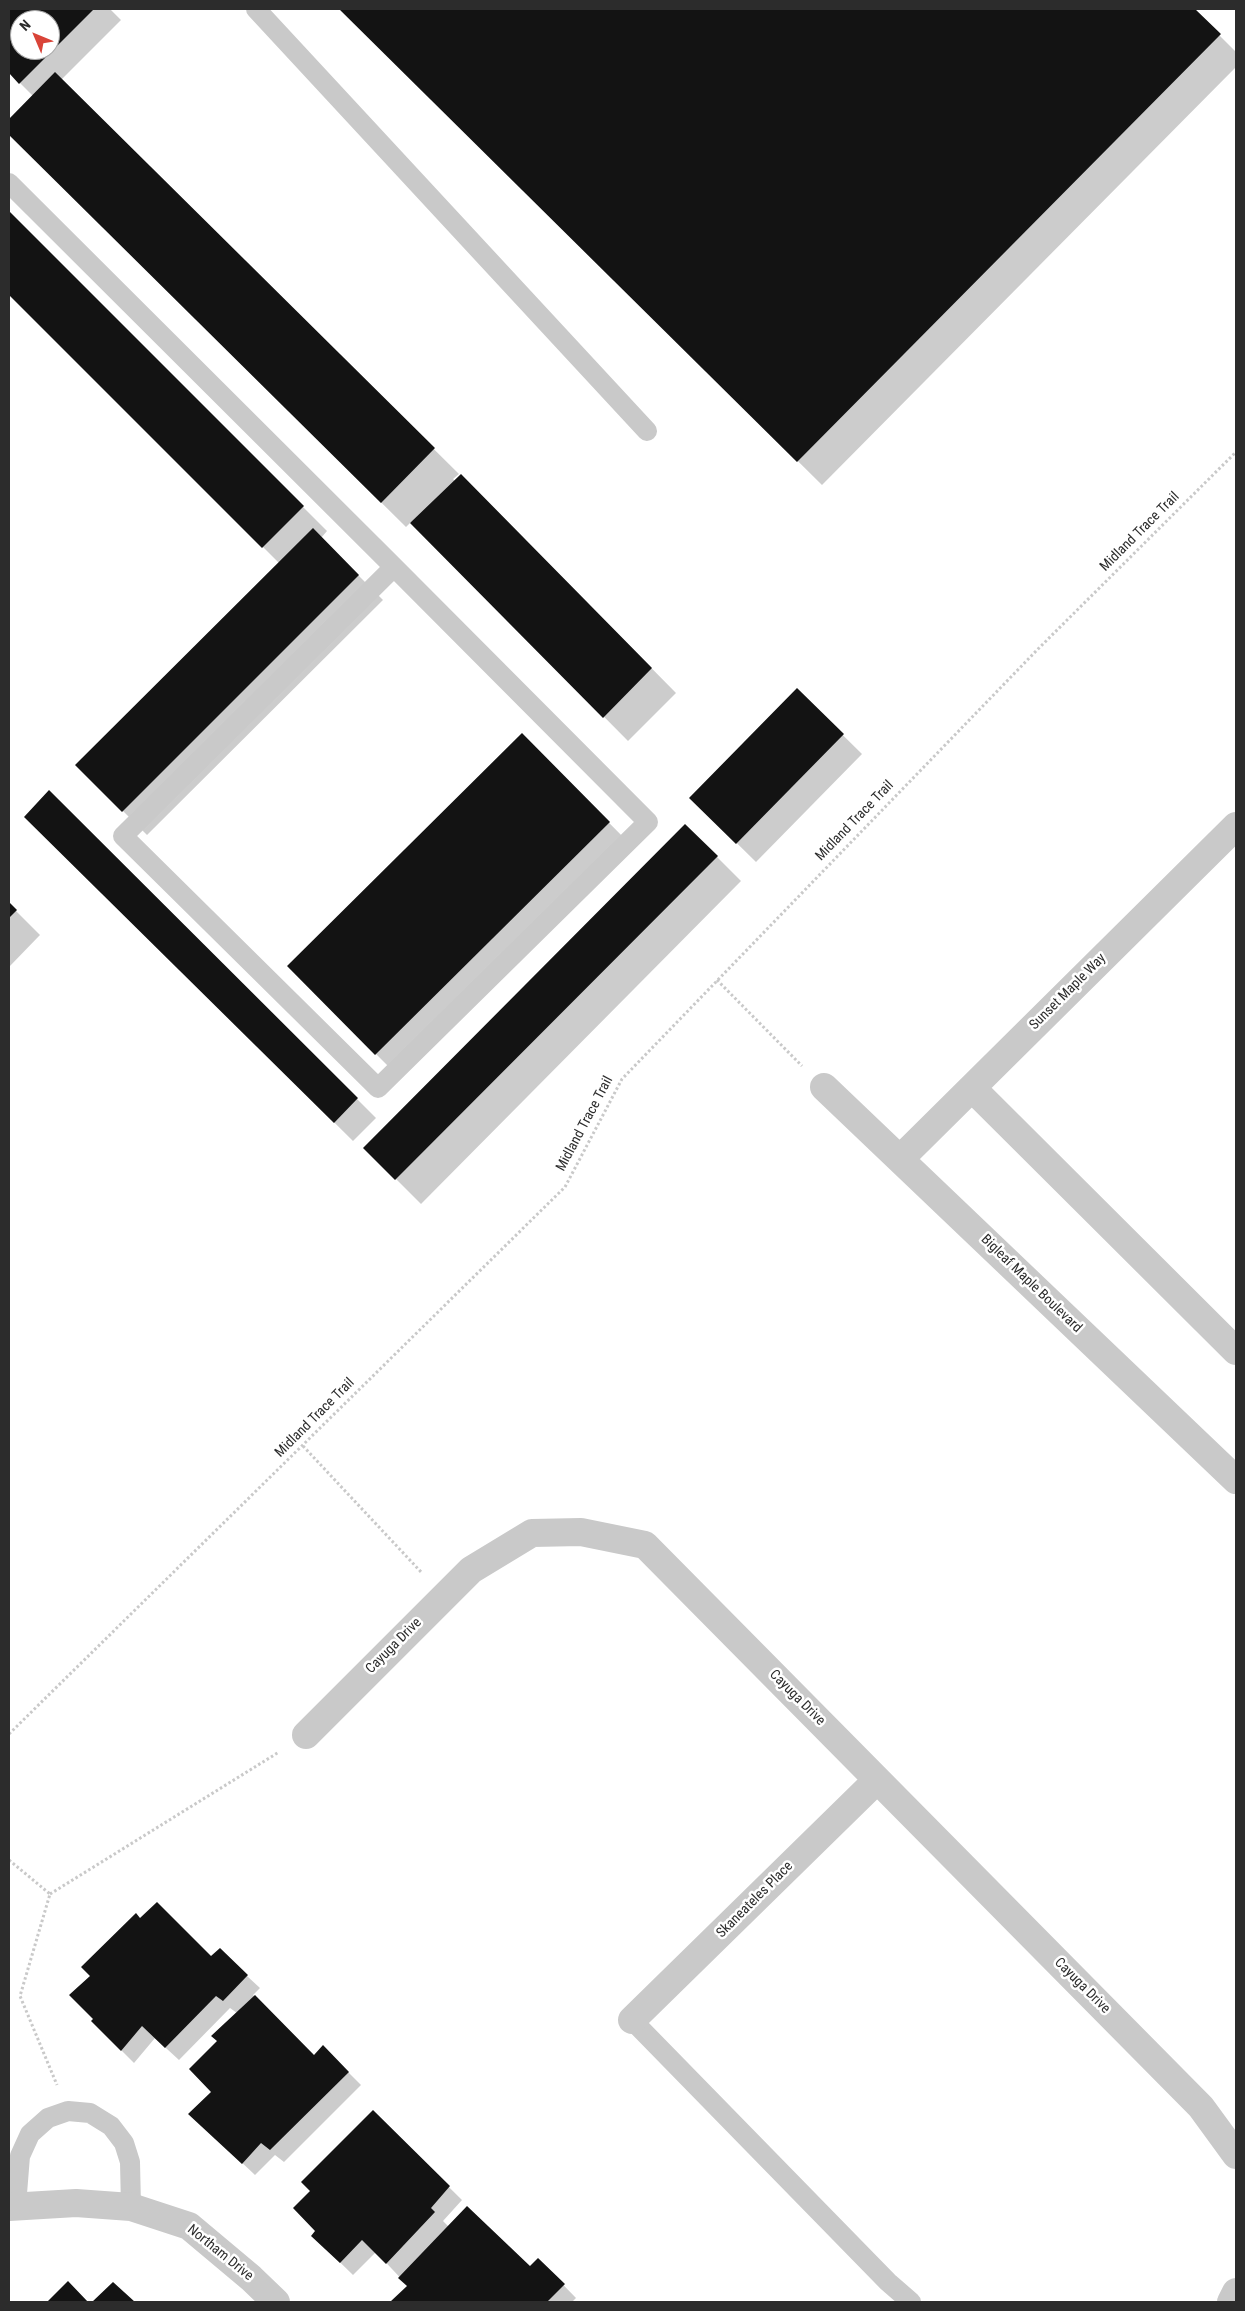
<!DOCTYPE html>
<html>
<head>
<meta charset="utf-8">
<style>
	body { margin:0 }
	#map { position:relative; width:1245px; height:2311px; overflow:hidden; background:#fff; font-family:"Roboto Condensed",sans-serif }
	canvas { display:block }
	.frame { position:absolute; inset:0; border:10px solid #2c2c2c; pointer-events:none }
	.north { position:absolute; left:10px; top:10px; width:50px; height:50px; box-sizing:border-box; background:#fff; border:1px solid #ababab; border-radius:50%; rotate:315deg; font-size:14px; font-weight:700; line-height:20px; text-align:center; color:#2c2c2c }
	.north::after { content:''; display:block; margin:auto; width:18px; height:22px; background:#d94438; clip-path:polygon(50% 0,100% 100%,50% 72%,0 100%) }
</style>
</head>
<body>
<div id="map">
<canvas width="1245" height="2311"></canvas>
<div class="frame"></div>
<div class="north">N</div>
</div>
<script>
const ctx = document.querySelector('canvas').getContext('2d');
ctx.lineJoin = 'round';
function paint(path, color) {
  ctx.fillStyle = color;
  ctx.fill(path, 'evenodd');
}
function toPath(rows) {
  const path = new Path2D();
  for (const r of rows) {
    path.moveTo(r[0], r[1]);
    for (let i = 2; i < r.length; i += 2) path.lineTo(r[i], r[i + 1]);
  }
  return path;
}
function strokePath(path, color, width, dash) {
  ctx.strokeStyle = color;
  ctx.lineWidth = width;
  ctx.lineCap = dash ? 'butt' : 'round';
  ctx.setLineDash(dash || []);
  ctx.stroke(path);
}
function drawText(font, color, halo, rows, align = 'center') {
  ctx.font = font + ' "Roboto Condensed",sans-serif';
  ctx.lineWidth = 5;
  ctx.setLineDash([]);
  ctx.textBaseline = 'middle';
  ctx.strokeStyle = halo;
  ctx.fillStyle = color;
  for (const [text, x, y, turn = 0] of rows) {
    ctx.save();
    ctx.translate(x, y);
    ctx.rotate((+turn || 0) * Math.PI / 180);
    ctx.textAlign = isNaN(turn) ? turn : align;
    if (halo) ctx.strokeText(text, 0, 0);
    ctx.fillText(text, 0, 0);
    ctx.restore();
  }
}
paint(toPath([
	[9,9,110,9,121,20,61,80,459,474,453,479,455,481,461,475,676,693,628,741,411,522,406,527,9,134,9,121,33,96,9,72],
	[20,20,50,20,50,50,20,50],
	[341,9,1193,9,1236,52,1236,67,822,485],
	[9,213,327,531,321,538,383,600,147,835,77,765,280,564,9,293],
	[797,690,862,754,756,862,691,798],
	[522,735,633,847,400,1078,288,966],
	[49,791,376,1118,353,1141,26,817],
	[685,825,741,881,421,1204,365,1148],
	[9,904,40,935,9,967],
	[140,1919,247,1976,260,1988,253,1995,314,2057,323,2047,361,2085,284,2162,275,2155,255,2175,203,2126,213,2092,218,2042,237,2013,230,2008,179,2060,155,2038,134,2063,92,2021,95,2019,92,1976],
	[373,2112,462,2200,443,2221,449,2227,530,2268,538,2259,576,2298,572,2302,392,2302,408,2286,376,2252,353,2275,313,2236,317,2231,311,2191]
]), '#0003');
paint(toPath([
	[9,9,94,9,19,84,9,73],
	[20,20,50,20,50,50,20,50],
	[339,9,1195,9,1221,34,797,462],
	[55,72,435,448,381,503,9,135,9,119],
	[9,211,304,506,262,548,9,295],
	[461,474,652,668,603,718,410,523],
	[313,528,359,575,122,812,75,765],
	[797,688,844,734,736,844,689,798],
	[522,733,610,822,375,1055,287,966],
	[49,790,358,1098,334,1123,24,817],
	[685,824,718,856,395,1180,363,1148],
	[9,902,17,910,9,918],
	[157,1902,211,1956,220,1948,248,1975,223,2001,216,1996,165,2048,142,2026,121,2051,91,2021,93,2019,69,1995,90,1976,81,1967,136,1913,140,1918],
	[255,1995,314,2055,323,2045,349,2072,270,2150,261,2143,242,2164,188,2114,211,2092,189,2069,217,2041,211,2036],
	[373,2110,450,2186,431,2208,435,2212,386,2264,362,2240,340,2263,311,2236,315,2231,293,2208,310,2191,301,2182],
	[467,2206,530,2266,538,2258,565,2284,547,2302,390,2302,407,2286,398,2278],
	[68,2281,88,2302,47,2302],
	[113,2282,135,2302,92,2302]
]), '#131313');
strokePath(toPath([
	[717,980,802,1066],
	[303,1446,422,1573],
	[9,1734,565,1187,622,1079,1038,649,1236,452],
	[9,1860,50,1894,20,1996,57,2085],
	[50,1894,279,1752]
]), '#c9c9c9', 3, [2.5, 2.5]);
strokePath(toPath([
	[256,9,647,431],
	[9,183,394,567,648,822,378,1088,123,836,394,567],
	[632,2020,888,2282,911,2302],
	[16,2206,20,2156,30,2134,48,2118,68,2111,90,2113,111,2126,124,2143,130,2162,131,2207]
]), '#c9c9c9', 20);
strokePath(toPath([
	[824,1087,1236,1480],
	[972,1088,1236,1351],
	[900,1159,1236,826],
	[306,1735,471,1570,532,1533,581,1532,645,1545,1201,2107,1236,2155],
	[632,2020,877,1780],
	[9,2207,76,2203,131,2207,189,2226,251,2278,276,2302],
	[1231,2302,1236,2292]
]), '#c9c9c9', 28);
drawText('14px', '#2c2c2c', '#fff', [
	["Midland Trace Trail",1140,532,-45],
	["Midland Trace Trail",855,821,-46],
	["Sunset Maple Way",1068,992,-45],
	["Midland Trace Trail",585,1124,-62],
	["Bigleaf Maple Boulevard",1031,1284,44],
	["Midland Trace Trail",315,1418,-45],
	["Cayuga Drive",394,1646,-45],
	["Cayuga Drive",797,1698,45],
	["Skaneateles Place",755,1900,-45],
	["Cayuga Drive",1082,1986,45],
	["Northam Drive",220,2253,39]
]);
</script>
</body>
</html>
